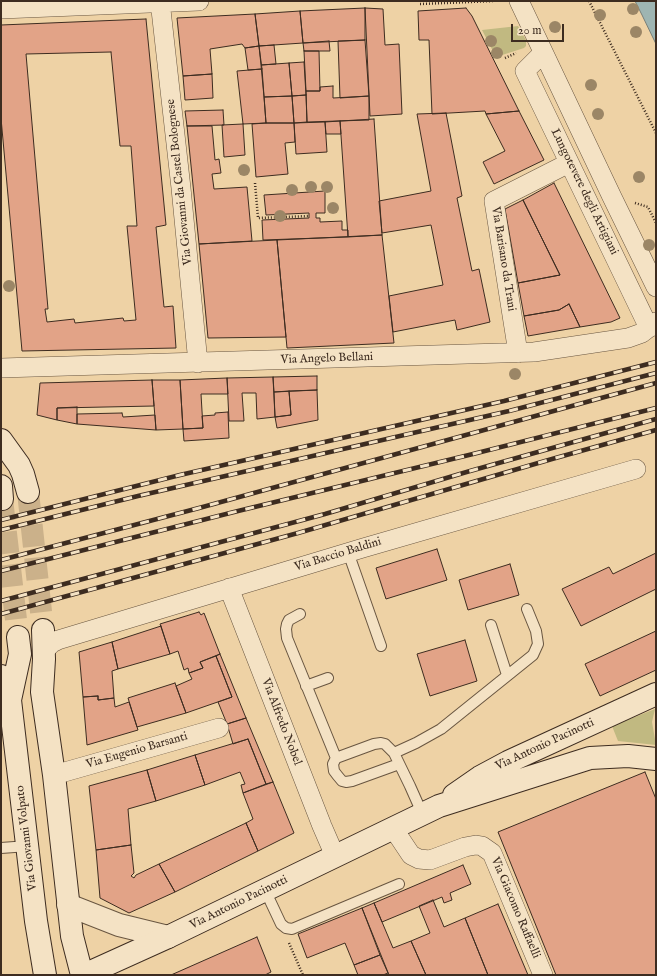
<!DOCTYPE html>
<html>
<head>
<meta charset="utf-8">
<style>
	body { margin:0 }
	#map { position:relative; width:657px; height:976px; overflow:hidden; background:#eed2a5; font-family:"IM FELL English",serif }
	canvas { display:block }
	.frame { position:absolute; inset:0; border:2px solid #3d2c20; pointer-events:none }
	.scale { position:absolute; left:511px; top:24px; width:53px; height:18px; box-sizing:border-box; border:2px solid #3d2c20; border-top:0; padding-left:5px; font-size:12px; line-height:14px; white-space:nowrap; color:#3d2c20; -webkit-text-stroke:3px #f4e2c4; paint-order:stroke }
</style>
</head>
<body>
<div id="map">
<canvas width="657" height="976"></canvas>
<div class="frame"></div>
<div class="scale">20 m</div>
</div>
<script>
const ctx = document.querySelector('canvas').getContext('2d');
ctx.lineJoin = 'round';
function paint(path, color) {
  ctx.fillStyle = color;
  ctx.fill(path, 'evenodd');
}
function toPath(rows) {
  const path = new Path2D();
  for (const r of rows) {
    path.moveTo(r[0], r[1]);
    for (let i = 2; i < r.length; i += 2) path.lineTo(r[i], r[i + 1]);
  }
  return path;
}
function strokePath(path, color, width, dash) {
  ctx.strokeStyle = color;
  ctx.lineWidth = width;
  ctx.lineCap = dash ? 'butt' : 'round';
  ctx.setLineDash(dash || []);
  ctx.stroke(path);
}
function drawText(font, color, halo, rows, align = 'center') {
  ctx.font = font + ' "IM FELL English",serif';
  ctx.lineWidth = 3;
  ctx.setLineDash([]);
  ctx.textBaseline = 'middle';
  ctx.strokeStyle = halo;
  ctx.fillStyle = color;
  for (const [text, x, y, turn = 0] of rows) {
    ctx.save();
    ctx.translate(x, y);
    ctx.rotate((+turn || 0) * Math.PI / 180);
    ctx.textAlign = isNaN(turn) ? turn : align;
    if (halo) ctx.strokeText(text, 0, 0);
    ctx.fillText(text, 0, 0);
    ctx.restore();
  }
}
paint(toPath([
	[518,26,526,40,526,46,524,48,496,57,482,30],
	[655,709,652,722,656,745,618,741,612,726]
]), '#c1b981');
const water = toPath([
	[635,1,656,1,656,44,642,15,635,1]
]);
paint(water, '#9eb5b2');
strokePath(water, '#777e78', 1);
const building = toPath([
	[365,8,383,9,385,45,399,44,402,114,370,116,365,8],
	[365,8,365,40,303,43,300,11,365,8],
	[466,8,472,16,519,111,486,114,485,111,432,114,429,40,419,40,418,11,466,8],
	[300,11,303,43,259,46,255,14,300,11],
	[255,14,259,46,245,48,242,44,210,49,212,74,183,76,177,18,255,14],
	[146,19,166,225,156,227,164,307,173,306,176,348,22,351,1,118,1,25,146,19],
	[111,52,120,146,131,146,137,226,127,226,136,320,124,321,123,318,75,323,74,319,47,322,45,309,48,309,26,54,111,52],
	[365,40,369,96,340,98,338,41,365,40],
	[329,41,330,51,304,51,303,43,329,41],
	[274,45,276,64,261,65,259,46,274,45],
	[259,46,262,69,248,70,245,48,259,46],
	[304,51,319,51,320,91,306,91,304,51],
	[304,62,306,95,292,96,289,63,304,62],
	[289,63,292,96,264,97,261,65,289,63],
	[262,69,266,123,243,124,237,71,262,69],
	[212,74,213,98,185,100,183,76,212,74],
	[333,86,333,98,369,96,369,120,307,122,306,91,320,91,320,87,333,86],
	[306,95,307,122,294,123,292,96,306,95],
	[292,96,294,123,266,123,264,97,292,96],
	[223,110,224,125,187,126,185,111,223,110],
	[519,111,544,160,494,184,483,162,505,151,486,114,519,111],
	[446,113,462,196,457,198,472,271,479,269,490,322,457,330,455,320,393,332,389,296,443,285,431,225,382,233,379,201,431,191,417,114,446,113],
	[374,119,382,235,348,237,340,121,374,119],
	[340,121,341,134,326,134,325,122,340,121],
	[325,122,327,152,296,154,294,123,325,122],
	[266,123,294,123,295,142,285,143,288,174,256,177,252,124,266,123],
	[243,124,245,155,224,157,222,125,243,124],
	[187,126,212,126,215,160,219,159,221,173,212,174,214,189,247,187,252,241,199,244,187,126],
	[554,183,620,318,611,322,580,327,569,304,559,310,524,316,518,283,560,275,523,200,554,183],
	[325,191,325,213,316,213,316,218,320,218,320,222,342,221,342,230,348,230,348,237,263,240,262,220,309,218,309,213,266,215,264,195,325,191],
	[523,200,560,275,518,283,505,209,523,200],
	[382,235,394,343,287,348,277,240,382,235],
	[277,240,286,337,208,338,199,244,277,240],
	[569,304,580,327,528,336,524,316,559,310,569,304],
	[317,376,317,390,274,392,273,377,317,376],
	[273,377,275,417,257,419,256,393,242,393,244,421,229,421,227,378,273,377],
	[227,378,228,394,201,394,203,428,183,429,180,380,227,378],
	[152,380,180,380,183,429,156,430,152,380],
	[152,380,154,406,57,408,57,420,37,415,40,383,152,380],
	[317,390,318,420,277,428,275,417,291,415,289,391,317,390],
	[289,391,291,415,275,417,274,392,289,391],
	[77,407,77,424,57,420,57,408,77,407],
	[228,412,229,438,184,441,183,429,203,428,202,416,215,415,215,413,228,412],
	[122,413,123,417,155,415,156,430,77,424,77,414,122,413],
	[437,549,447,580,386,599,376,568,437,549],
	[656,553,656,589,581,626,562,589,609,567,613,574,656,553],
	[510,564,519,595,468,610,459,580,510,564],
	[199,612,201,615,204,613,220,654,200,662,203,668,189,673,188,668,184,670,178,651,170,654,160,624,199,612],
	[161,626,170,654,118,669,112,642,161,626],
	[656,631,656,670,600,696,585,664,656,631],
	[465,640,477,681,430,696,417,654,465,640],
	[112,642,118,669,112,671,114,698,98,700,98,696,83,697,79,652,112,642],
	[220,654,246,718,227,724,218,702,232,697,216,656,220,654],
	[216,656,232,697,186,713,176,686,192,679,189,673,203,668,200,662,216,656],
	[175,683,186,713,137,727,128,698,175,683],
	[98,696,98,700,114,698,115,707,129,702,138,730,87,745,83,697,98,696],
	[246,718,273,782,266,784,248,739,233,744,227,724,246,718],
	[248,739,266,784,243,793,241,785,245,784,240,772,205,785,195,755,248,739],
	[195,755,205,785,156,801,147,770,195,755],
	[147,770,156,801,128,809,131,845,96,850,89,786,147,770],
	[645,772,656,799,656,975,556,975,498,832,645,772],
	[273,782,294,833,258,851,246,823,253,819,243,793,273,782],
	[246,823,258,851,175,892,159,864,246,823],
	[131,845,134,873,131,876,134,878,136,875,159,864,175,892,129,913,100,898,96,850,131,845],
	[463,865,471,884,450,893,452,900,444,903,442,897,382,922,374,903,463,865],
	[433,900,444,927,465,918,488,975,426,975,411,941,430,933,419,906,433,900],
	[374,903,393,948,411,941,426,975,389,975,362,908,374,903],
	[498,904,528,975,488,975,465,918,498,904],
	[362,908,380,955,354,965,345,943,307,958,298,934,362,908],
	[257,937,271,972,265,975,171,975,257,937],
	[380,955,388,973,383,975,358,975,354,965,380,955]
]);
paint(building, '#e2a387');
strokePath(building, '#3d2c20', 1);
strokePath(toPath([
	[28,492,43,630],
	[2,499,18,637]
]), '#cbb18a', 22, [22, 11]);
const service = toPath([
	[348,552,381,646],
	[300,614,289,620,287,624,286,629,287,638,336,758],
	[491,625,507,675],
	[306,686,328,678],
	[394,753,416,743,441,729,533,655,538,644,536,631,527,609],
	[399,764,352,781,346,782,342,781,337,775,334,771,333,764,336,758,374,744,381,743,385,744,394,753,410,786,422,813],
	[1,848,28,846],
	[265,890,281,924,286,928,292,929,399,884]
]);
const minor = toPath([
	[160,1,181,188,198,363],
	[519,1,612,197,656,287],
	[1,9,199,1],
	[543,53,525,71,649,328],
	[518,353,494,201,569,163],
	[1,368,534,352,628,338,642,333,656,322],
	[229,588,322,826,335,856],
	[44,651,52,643,58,640,363,548,636,469],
	[54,775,219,728],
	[393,828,411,855,419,859,430,860,465,847,476,845,482,846,492,853,543,975]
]);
const tertiary = toPath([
	[68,905,119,925,168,937]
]);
const secondary = toPath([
	[1,440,19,465,23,474,28,492],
	[1,486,2,499],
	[43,630,44,659,42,692,54,775,72,936,82,975],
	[1,676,10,700,36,921,45,975],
	[10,700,20,654,18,637],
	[454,795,480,777,508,762,656,694],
	[84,975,168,937,439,806,590,758,628,756,656,759]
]);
strokePath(service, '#695641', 12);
strokePath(minor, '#695641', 20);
strokePath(tertiary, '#695641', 24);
strokePath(secondary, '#3d2c20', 24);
strokePath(toPath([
	[420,1,420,4,495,1],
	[589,1,656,133],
	[505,58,516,53],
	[255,183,258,218,309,216],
	[635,203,648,207,656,223],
	[289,943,303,975]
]), '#3d2c20', 2.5, [1, 2]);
strokePath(service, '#f4e2c4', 10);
strokePath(minor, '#f4e2c4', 19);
strokePath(tertiary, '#f4e2c4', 22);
strokePath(secondary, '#f4e2c4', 22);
const rail = toPath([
	[1,520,180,475,504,401,656,362],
	[1,530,138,496,509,411,656,373],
	[1,560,199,508,656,383],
	[1,571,238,511,473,454,656,408],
	[1,601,325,514,470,471,656,419],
	[1,614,298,533,552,459,656,430]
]);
strokePath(rail, '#3d2c20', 4.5);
strokePath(rail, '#f4e2c4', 3, [9]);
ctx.fillStyle = '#9b8666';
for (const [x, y] of [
	[633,9],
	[600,15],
	[555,27],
	[636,32],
	[491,41],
	[497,53],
	[591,85],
	[598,114],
	[244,170],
	[639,177],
	[311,187],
	[327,187],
	[292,190],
	[333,208],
	[280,216],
	[649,245],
	[9,286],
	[515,374]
]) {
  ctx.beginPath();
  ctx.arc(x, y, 6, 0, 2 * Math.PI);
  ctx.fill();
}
drawText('12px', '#3d2c20', '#f4e2c4', [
	["Via Giovanni da Castel Bolognese",180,182,-96],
	["Lungotevere degli Artigiani",584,192,64],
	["Via Barisano da Trani",503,259,81],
	["Via Angelo Bellani",327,359,-2],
	["Via Baccio Baldini",338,555,-17],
	["Via Alfredo Nobel",281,722,69],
	["Via Antonio Pacinotti",545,745,-25],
	["Via Eugenio Barsanti",137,751,-16],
	["Via Giovanni Volpato",27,838,-97],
	["Via Antonio Pacinotti",239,903,-26],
	["Via Giacomo Raffaelli",515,908,67]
]);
</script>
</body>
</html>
